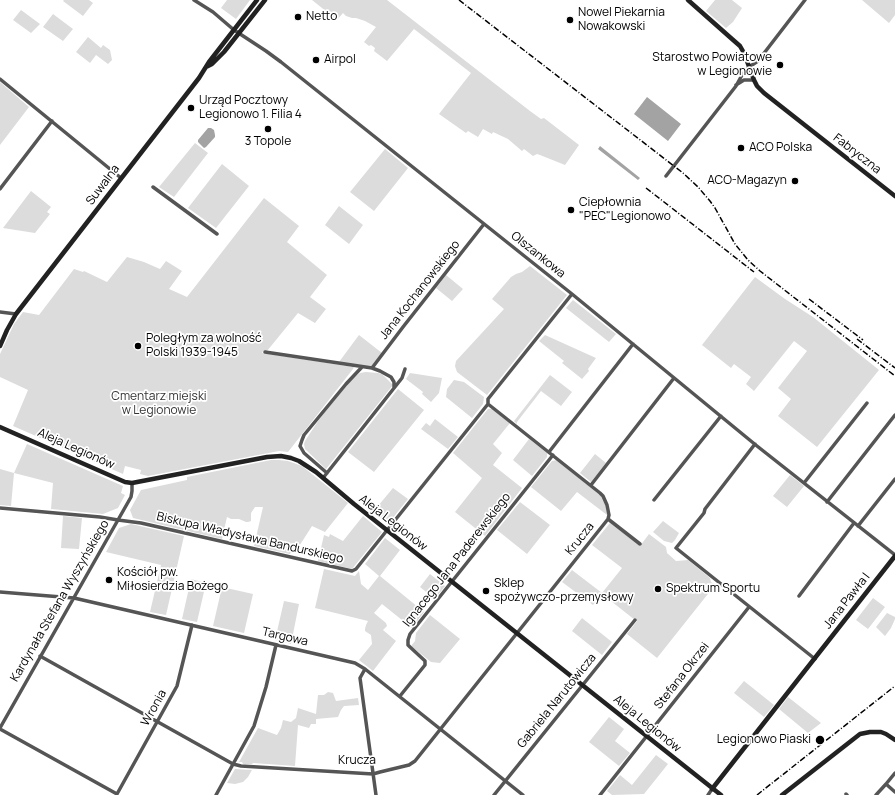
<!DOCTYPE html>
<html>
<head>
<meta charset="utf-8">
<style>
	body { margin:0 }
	canvas { display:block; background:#fff }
</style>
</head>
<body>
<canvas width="895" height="795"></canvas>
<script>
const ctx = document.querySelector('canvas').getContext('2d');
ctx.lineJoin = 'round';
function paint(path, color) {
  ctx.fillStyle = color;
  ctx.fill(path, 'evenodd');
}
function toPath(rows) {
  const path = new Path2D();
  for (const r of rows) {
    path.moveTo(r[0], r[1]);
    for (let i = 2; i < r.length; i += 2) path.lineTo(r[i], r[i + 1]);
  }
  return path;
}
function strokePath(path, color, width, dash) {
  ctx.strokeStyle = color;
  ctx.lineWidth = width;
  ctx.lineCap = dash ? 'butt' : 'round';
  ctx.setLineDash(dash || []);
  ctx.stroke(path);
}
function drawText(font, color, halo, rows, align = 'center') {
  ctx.font = font + ' Manrope,sans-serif';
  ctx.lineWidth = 3.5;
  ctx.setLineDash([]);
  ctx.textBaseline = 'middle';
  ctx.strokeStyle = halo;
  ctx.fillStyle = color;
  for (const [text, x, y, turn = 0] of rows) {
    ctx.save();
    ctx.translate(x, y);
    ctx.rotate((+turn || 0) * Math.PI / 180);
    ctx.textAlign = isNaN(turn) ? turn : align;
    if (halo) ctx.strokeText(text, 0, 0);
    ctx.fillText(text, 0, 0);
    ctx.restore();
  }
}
paint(toPath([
	[64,0,89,0,93,3,83,16,63,1],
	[227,0,250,0,236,19,221,8],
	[312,0,387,0,530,111,541,119,544,118,579,145,565,165,540,155,537,154,533,156,524,149,522,151,508,139,493,132,492,134,483,129,478,137,468,131,466,133,439,114,471,73,414,29,387,61,374,51,375,48,371,45,369,46,364,42,376,27,365,21,356,18,352,18,346,16,343,13,337,20],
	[715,0,732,0,742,8,733,22,726,28,706,11],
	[862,0,895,0,895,15,889,23],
	[21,10,40,24,31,33,13,20],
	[53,14,73,29,63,41,43,27],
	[88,37,101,48,103,45,110,50,112,60,108,64,96,55,90,63,76,52],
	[0,82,29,107,0,145],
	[195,143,208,153,174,197,159,187],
	[385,149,408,168,374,211,350,192],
	[222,164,249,186,216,228,188,208],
	[31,191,51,207,47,212,50,214,35,233,3,228],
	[264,198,299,226,287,242,327,275,310,297,326,309,315,323,298,313,267,351,263,351,262,353,354,367,353,369,288,452,279,451,148,476,140,474,141,470,125,466,123,474,13,426,28,390,0,377,0,354,14,324,23,312,39,315,74,269,83,272,84,271,107,282,127,257,144,262,160,269,166,261,182,271,169,289,187,297],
	[339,206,363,225,349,244,325,225],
	[530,266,567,295,487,395,457,372,455,366,456,361,504,309,492,299,511,277,516,274,522,272],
	[446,275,463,289,452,301,436,288],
	[755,277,785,299,813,317,879,370,817,447,778,416,791,399,778,388,807,351,794,341,754,391,746,384,751,377,734,364,731,368,702,345],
	[573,300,616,334,609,342,566,308],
	[359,335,382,353,371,367,339,362],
	[545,335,596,358,588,369,589,371,582,379,562,363,564,361,539,341],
	[366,372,378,373,382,374,393,385,326,469,305,449,304,444,305,441,318,421,347,384,356,376,360,373],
	[410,373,442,378,439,393,431,402,422,394,423,392,406,379],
	[550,375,572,392,561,406,541,391,517,422,517,424,514,421],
	[454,380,464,382,484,397,483,404,472,418,446,397,447,389],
	[398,389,424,410,374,472,348,452],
	[488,409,492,409,510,423,493,444,502,453,493,465,522,488,485,536,455,512,482,478,453,453],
	[435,419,458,437,448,449,421,429,426,423,430,426],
	[529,439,547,453,547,457,532,476,513,460],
	[27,444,123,486,121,493,125,495,118,508,103,514,51,509,53,483,14,473,11,506,0,505,0,469,14,473],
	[595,454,606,463,591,482,580,473],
	[271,460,279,460,288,461,302,466,348,503,325,532,312,526,296,551,292,550,290,554,254,546,263,507,255,507,251,513,251,521,248,522,246,522,239,519,231,519,227,517,222,539,133,518,130,510,141,490,187,480,187,477],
	[557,460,601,496,607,508,607,515,577,492,561,511,531,487,552,461],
	[790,475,804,486,787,507,773,496],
	[393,488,408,499,388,524,373,512],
	[520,502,550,525,527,554,497,530],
	[63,516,82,518,79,549,61,548],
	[363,516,382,532,352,569,318,561,324,535,329,537,330,534,343,541],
	[663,521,679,533,675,540,672,543,664,541,653,532],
	[610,523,640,546,649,534,666,547,667,553,676,561,688,560,710,578,711,582,715,585,657,658,627,634,637,621,635,620,602,594,593,605,562,582,572,570,602,593,622,568,592,545],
	[131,524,184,536,166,615,150,612,161,565,106,552,119,528],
	[385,538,400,550,380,576,424,612,412,628,382,604,374,613,386,623,387,626,383,630,396,641,373,671,359,660,372,644,371,635,365,631,365,629,366,625,368,621,315,608,324,569,355,576,359,571,361,584,368,590,379,576,365,564],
	[430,574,445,586,435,599,420,587],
	[191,579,206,583,197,622,182,619],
	[222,587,253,594,244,633,213,626],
	[873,598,885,607,868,629,856,620],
	[284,601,299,604,291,644,275,640],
	[887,613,895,617,895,619,891,628,885,636,876,627],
	[430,615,460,639,440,663,431,662,411,646,415,641,416,633],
	[582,618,612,642,602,655,572,631],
	[744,681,774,705,764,717,734,693],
	[328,692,333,693,336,701,358,698,359,705,344,706,341,710,338,717,316,719,316,724,311,724,309,728,298,725,295,766,253,763,252,764,243,764,242,762,239,762,258,728,277,735,281,728,283,720,291,722,296,718,298,708,316,714,318,695,324,695],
	[788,697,821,723,808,733,779,709],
	[609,717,624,729,615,741,630,753,619,766,589,742],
	[656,755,668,764,644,794,612,795,607,791,620,775,632,785],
	[235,769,252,770,248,777,243,782,235,784,227,783]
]), '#dcdcdc');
paint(toPath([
	[647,97,681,124,668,141,634,114],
	[208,128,211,128,214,130,215,135,215,137,206,147,204,148,198,142,198,140],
	[600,146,640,178,638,180,598,149]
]), '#a3a3a3');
strokePath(toPath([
	[194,0,213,12,234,30,266,51,281,62,572,294,757,446,895,555],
	[0,79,121,178],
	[736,85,744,80,754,80],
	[666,176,736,86,742,75,749,67,758,61,805,0],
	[153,187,217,234],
	[0,189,52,121],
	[0,312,16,314],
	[265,352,372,368,380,371,391,377,394,382,394,388],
	[372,368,403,327,484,224],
	[488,404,600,493,603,496,607,505,609,515,608,519,640,544],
	[488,404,488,399,572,294],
	[755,444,705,509,704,513,676,548,815,659],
	[549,452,633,344],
	[327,473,304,453,300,446,302,440,304,435,346,384,362,367],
	[323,478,402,378,405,369],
	[804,483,867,403],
	[591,485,674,378],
	[654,500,721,416],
	[827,502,895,415],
	[0,508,100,517,118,520,141,523,352,571,356,569,488,404],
	[858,526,895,479],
	[0,592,74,598,355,663,365,669,523,795],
	[799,596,854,523],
	[40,656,233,764,241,766,373,774,380,772,409,765,415,761,608,519],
	[365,669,360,678,376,795],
	[400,696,425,665,425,661,424,660,410,647,408,645,408,640,410,634,553,455],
	[0,728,131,497,132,491,132,483],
	[0,729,117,794],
	[886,784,895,773],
	[117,794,177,686,192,625],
	[846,794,847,795],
	[216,795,254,726,266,687,276,645],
	[494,795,635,620],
	[600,795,749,607],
	[708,795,712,789],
	[876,795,886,784,895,792]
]), '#555', 3.5);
strokePath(toPath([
	[688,0,732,39,740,46,744,53,754,80,757,86,764,93,895,196],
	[206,67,212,64,224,52,265,0],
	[0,346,7,330,16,314,199,78,209,62,257,0],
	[0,427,125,482,132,483,267,457,281,456,291,458,299,461,316,472,354,504,721,795],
	[712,789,895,556],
	[782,795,860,734,870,732,881,732,886,734,895,740]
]), '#222', 4.5);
strokePath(toPath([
	[459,0,683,173,698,187,710,201,715,208,735,244,748,260,760,271,895,376],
	[646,188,754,272],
	[809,299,863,340],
	[857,339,895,368],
	[757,795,895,686]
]), '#000', 1.5, [6, 2, 1, 2]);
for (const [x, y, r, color] of [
	[298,17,4,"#000"],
	[570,20,4,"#000"],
	[316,60,4,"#000"],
	[780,65,4,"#000"],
	[191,108,4,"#000"],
	[268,129,4,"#000"],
	[741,148,4,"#000"],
	[795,181,4,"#000"],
	[571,210,4,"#000"],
	[138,346,4,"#000"],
	[109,580,4,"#000"],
	[658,589,4,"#000"],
	[486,591,4,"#000"],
	[820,740,5,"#000"]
]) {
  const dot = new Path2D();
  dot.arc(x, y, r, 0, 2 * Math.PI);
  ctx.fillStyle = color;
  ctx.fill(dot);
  strokePath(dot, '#fff', 1.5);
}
drawText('12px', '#000', '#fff', [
	["Nowel Piekarnia",578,13],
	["Nowakowski",578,27],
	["Netto",306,17],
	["Starostwo Powiatowe",772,58,"right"],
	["w Legionowie",772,72,"right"],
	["Airpol",324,60],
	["Urząd Pocztowy",199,101],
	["Legionowo 1. Filia 4",199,115],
	["3 Topole",268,142,"center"],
	["ACO Polska",749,148],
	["ACO-Magazyn",787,181,"right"],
	["Ciepłownia",579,203],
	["\"PEC\"Legionowo",579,217],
	["Poległym za wolność",146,339],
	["Polski 1939-1945",146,353],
	["Kościół pw.",117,573],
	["Miłosierdzia Bożego",117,587],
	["Sklep",494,584],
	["spożywczo-przemysłowy",494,598],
	["Spektrum Sportu",666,589],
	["Legionowo Piaski",811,740,"right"]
], 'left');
drawText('12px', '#000', '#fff', [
	["Fabryczna",857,154,38],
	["Suwalna",103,185,-53],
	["Olszankowa",538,255,39],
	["Jana Kochanowskiego",420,290,-52],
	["Aleja Legionów",76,449,24],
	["Aleja Legionów",393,523,38],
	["Biskupa Władysława Bandurskiego",250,538,13],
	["Krucza",580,539,-51],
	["Ignacego Jana Paderewskiego",457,560,-52],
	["Kardynała Stefana Wyszyńskiego",60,601,-60],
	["Jana Pawła I",847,601,-52],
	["Targowa",285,637,13],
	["Stefana Okrzei",682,676,-52],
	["Gabriela Narutowicza",557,701,-51],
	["Wronia",154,708,-61],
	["Aleja Legionów",647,724,39],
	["Krucza",357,761]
]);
drawText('12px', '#333', '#fff', [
	["Cmentarz miejski",159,397],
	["w Legionowie",159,411]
]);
</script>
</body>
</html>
